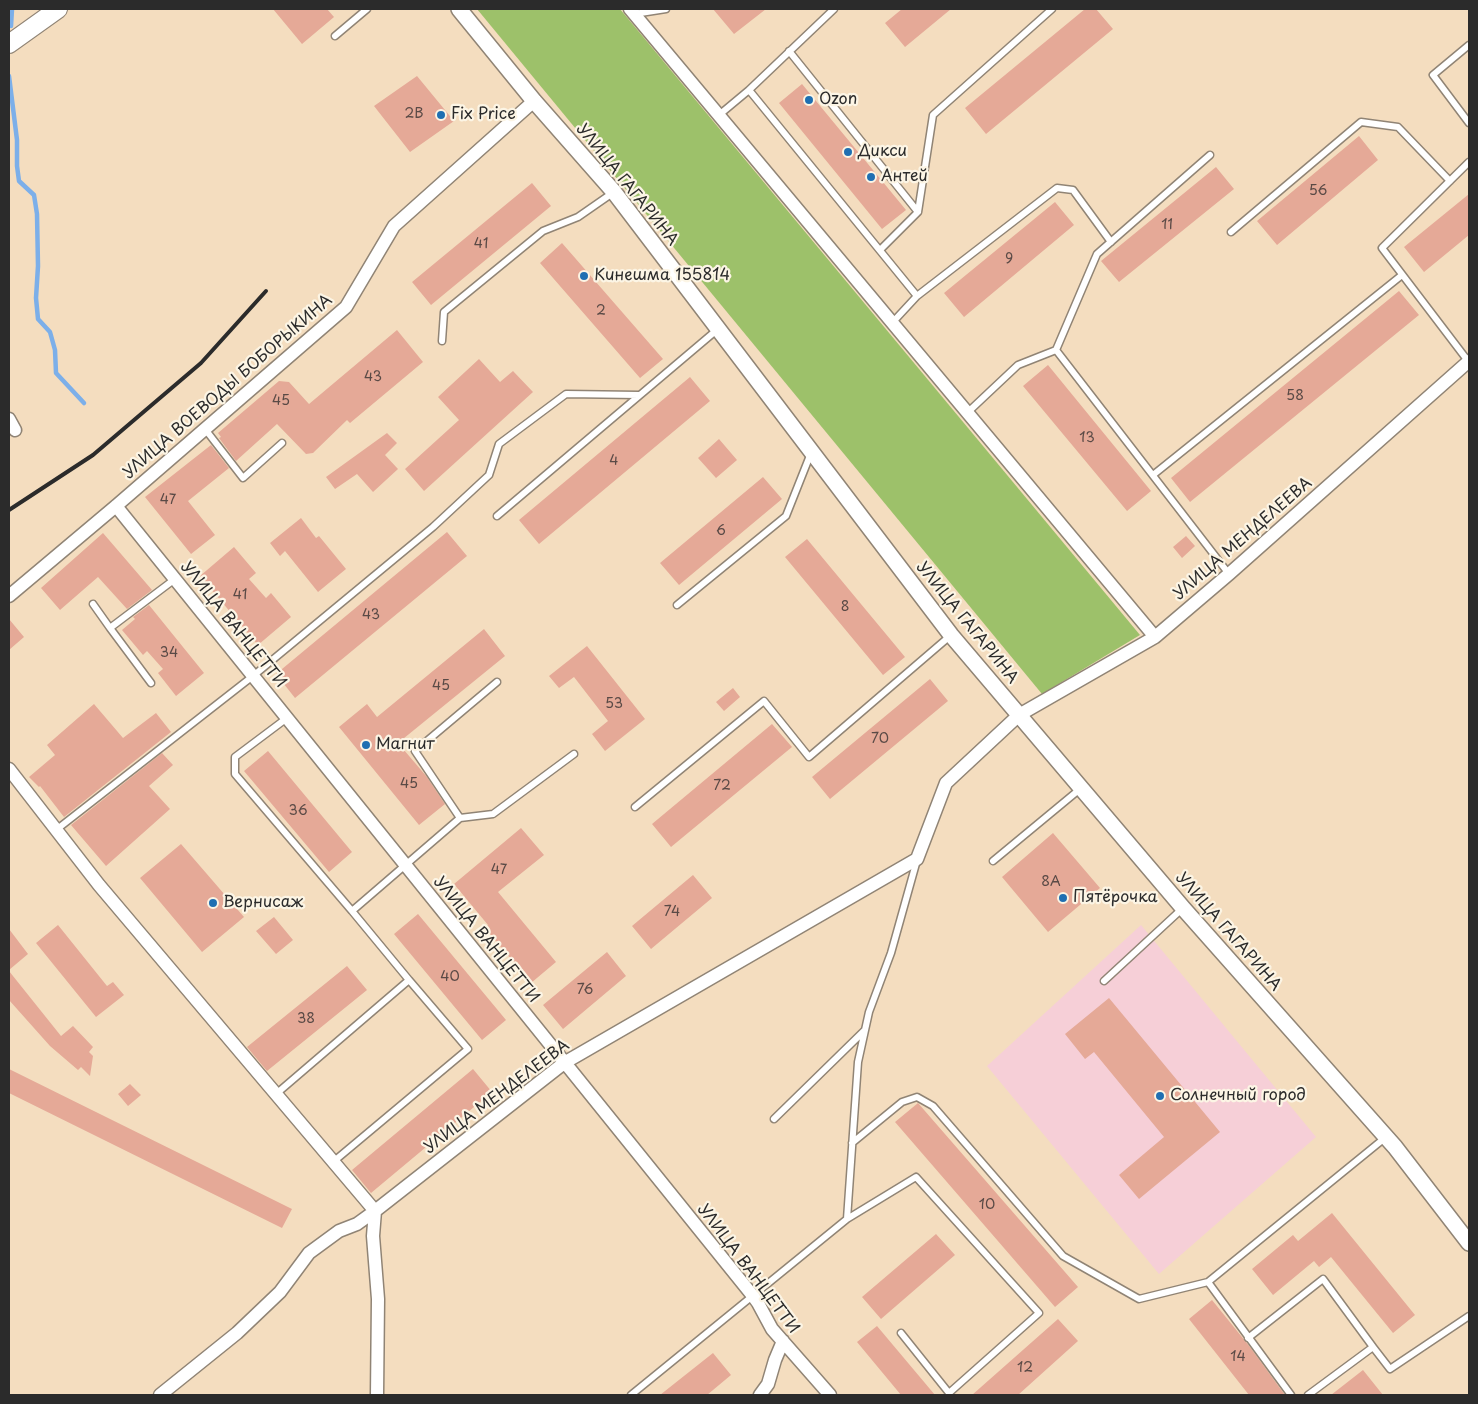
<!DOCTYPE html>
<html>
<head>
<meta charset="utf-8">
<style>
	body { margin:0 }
	#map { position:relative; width:1478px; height:1404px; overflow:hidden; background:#f4ddbf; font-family:"Playpen Sans",sans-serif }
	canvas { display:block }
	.frame { position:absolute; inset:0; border:10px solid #2b2b2b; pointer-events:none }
</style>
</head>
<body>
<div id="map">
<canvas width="1478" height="1404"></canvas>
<div class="frame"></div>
</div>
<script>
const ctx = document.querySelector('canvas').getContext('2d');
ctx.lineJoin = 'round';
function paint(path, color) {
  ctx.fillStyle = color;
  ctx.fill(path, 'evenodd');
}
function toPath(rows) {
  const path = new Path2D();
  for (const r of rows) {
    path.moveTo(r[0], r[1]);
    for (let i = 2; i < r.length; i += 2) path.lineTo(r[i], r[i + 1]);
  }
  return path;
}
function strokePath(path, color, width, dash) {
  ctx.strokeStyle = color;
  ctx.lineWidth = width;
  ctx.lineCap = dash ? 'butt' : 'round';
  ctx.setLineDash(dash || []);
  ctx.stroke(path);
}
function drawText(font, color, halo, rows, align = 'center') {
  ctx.font = font + ' "Playpen Sans",sans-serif';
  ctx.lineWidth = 4.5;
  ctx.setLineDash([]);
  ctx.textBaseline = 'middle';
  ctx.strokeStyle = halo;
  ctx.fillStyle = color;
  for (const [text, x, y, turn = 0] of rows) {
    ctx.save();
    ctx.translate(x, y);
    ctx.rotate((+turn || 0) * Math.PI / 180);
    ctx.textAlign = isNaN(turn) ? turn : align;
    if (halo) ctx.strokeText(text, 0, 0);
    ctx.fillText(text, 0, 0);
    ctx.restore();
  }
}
paint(toPath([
	[1141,925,1316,1137,1159,1274,987,1066]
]), '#f6cfd7');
paint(toPath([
	[477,9,620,9,1140,635,1042,694]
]), '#9dc16a');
strokePath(toPath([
	[11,26,12,9],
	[9,76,17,140,17,166,19,181,34,195,37,214,38,266,36,298,38,319,50,332,55,350,56,373,84,403]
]), '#7cafe9', 4.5);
paint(toPath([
	[273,9,327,9,334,17,302,44],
	[713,9,766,9,734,34],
	[902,9,951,9,905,47,885,23],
	[1085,9,1096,9,1113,29,986,134,965,108],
	[417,76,454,121,410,152,374,106],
	[802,84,906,210,882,229,779,103],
	[1359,136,1378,160,1277,245,1257,221],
	[1216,167,1234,189,1119,282,1101,261],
	[532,183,551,206,431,305,412,282],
	[1469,194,1469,235,1424,272,1404,247],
	[1055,202,1074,225,964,317,944,293],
	[562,243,663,359,640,378,540,263],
	[1399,291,1419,315,1190,502,1171,478],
	[397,330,423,362,350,423,347,420,313,453,306,454,277,424,236,461,219,438,221,437,218,433,279,381,289,382,309,404],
	[479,359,500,382,513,371,533,392,424,491,405,469,459,420,438,397],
	[1048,365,1151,491,1127,511,1023,386],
	[690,377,710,401,539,544,519,520],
	[387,433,397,443,385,455,398,469,373,492,357,474,335,489,326,477],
	[719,439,737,460,716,478,698,458],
	[211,445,229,468,188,501,215,535,191,554,145,497],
	[763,477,782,499,679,585,660,563],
	[301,518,316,538,319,536,346,569,318,592,285,551,280,556,270,543],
	[447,532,467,556,295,698,276,674],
	[103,533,152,590,127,609,98,577,60,610,41,588],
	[1186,536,1195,546,1182,558,1173,547],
	[807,539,905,657,883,675,785,557],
	[234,547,256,573,249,579,266,598,271,593,291,617,258,645,200,576],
	[149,605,204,673,176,696,158,673,163,669,147,651,143,655,122,630,135,619,133,617],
	[9,619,24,637,9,650],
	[484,629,505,656,398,743,427,777,445,804,419,825,339,727,367,704,377,717],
	[587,646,645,719,605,751,592,734,608,721,574,677,559,688,549,676],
	[930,679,948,701,830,799,812,777],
	[733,688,740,697,724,711,716,702],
	[94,704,123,738,156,713,171,732,64,817,40,786,39,787,29,777,55,755,47,745],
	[772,724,792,747,671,847,652,824],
	[268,751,352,852,329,872,244,771],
	[162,753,173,765,149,786,170,809,106,866,71,825],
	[521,828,544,855,498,892,556,962,531,983,485,928,488,925,454,884],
	[1053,833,1100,888,1048,932,1002,877],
	[181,844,244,917,202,952,140,878],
	[693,875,712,898,651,949,632,926],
	[418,914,506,1020,482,1040,394,934],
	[274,917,293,940,276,954,256,931],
	[58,925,107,986,113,982,124,995,96,1017,36,943],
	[9,929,28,954,9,970],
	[607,952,626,976,563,1029,543,1005],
	[347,966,367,990,267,1071,247,1047],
	[9,971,61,1036,73,1026,93,1047,89,1052,93,1056,90,1076,81,1067,78,1070,50,1046,9,1000],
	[1109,998,1220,1132,1139,1199,1119,1175,1164,1137,1094,1052,1085,1059,1065,1034],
	[9,1069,292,1209,282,1228,9,1093],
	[473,1069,492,1092,371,1193,352,1170],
	[130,1084,141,1095,128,1106,118,1094],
	[918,1103,1078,1287,1055,1307,895,1122],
	[1332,1213,1415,1315,1393,1333,1331,1257,1319,1267,1314,1261,1273,1295,1252,1269,1293,1235,1298,1241],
	[936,1234,955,1255,881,1319,862,1297],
	[1212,1300,1250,1347,1285,1395,1249,1395,1189,1319],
	[1058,1319,1078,1341,1018,1395,972,1395],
	[877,1326,935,1395,901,1395,857,1342],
	[713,1353,731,1375,707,1395,660,1395],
	[1363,1370,1383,1395,1331,1395]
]), '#e5a997');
const service = toPath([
	[634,14,666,9],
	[335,36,367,9],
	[1469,45,1433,75,1469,123],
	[789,51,918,212],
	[749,90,834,9],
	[719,115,749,90,917,296,892,323],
	[1210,155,1097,254,1056,350,1229,574],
	[1231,232,1361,122,1398,127,1450,181],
	[880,250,918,212,933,115,1052,9],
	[917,296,1057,188,1073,190,1111,242],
	[442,341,444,312,543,231,578,217,614,192],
	[1468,361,1382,248,1469,162],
	[967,413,1018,365,1056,350],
	[205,429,243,478,282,443],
	[1153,475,1402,275],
	[497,516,718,329],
	[93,604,110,628],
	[677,605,786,516,811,453],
	[151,683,110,628,175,579],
	[287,718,235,757,235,774,352,911],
	[635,807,764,701,809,757,950,636],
	[460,818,493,814,574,754],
	[56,830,253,676,433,527,489,475,499,444,566,394,639,395],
	[993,861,1080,789],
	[409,980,352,911,460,818,415,751,497,682],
	[1104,981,1183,908],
	[276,1094,409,980,468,1049,333,1162],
	[774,1119,864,1031],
	[852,1143,902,1102,917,1097,933,1106,1063,1256,1139,1299,1208,1282],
	[847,1219,916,1177,1039,1313,949,1393,901,1333],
	[1248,1338,1323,1279,1373,1347,1308,1395],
	[1373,1347,1390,1369,1469,1316],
	[631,1395,847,1219,858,1062,869,1012,891,953,917,860],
	[1291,1395,1208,1282,1386,1137]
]);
const minor = toPath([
	[630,9,1155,637],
	[9,419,15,430],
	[116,506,753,1296,758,1303,772,1329,830,1395],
	[9,596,116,506,346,307,394,226,534,101],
	[9,769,99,885,375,1211,373,1236,378,1299,377,1395],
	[160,1395,237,1333,280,1292,309,1253,339,1231,357,1224,375,1211,564,1063,917,859,946,783,1019,715,1155,637,1229,574,1469,361],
	[760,1395,768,1384,775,1360,783,1341]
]);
const tertiary = toPath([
	[459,9,534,101,614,192,951,635,1183,908,1395,1147,1469,1243]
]);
const secondary = toPath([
	[9,44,58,9]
]);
strokePath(service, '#908475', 9);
strokePath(minor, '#908475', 15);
strokePath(tertiary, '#908475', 18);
strokePath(secondary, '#908475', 20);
strokePath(service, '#fff', 6);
strokePath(minor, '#fff', 12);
strokePath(tertiary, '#fff', 15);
strokePath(secondary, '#fff', 18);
strokePath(toPath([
	[9,510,93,455,201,363,266,291]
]), '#2b2b2b', 4);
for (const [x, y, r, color] of [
	[809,100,5,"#1f6fb2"],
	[441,115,5,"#1f6fb2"],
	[848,152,5,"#1f6fb2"],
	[871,177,5,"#1f6fb2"],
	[584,276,5,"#1f6fb2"],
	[366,745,5,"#1f6fb2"],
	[1063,898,5,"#1f6fb2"],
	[213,903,5,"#1f6fb2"],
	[1160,1096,5,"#1f6fb2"]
]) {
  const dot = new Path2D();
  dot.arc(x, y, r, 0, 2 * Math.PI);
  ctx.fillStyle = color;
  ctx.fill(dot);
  strokePath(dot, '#fcf5e5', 2);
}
drawText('14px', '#5a4a46', null, [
	["2В",414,114],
	["56",1318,191],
	["11",1167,225],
	["41",481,244],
	["9",1009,259],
	["2",601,311],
	["43",373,377],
	["58",1295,396],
	["45",281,401],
	["13",1087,438],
	["4",614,461],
	["47",168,500],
	["6",721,531],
	["41",240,595],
	["8",845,607],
	["43",371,615],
	["34",169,653],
	["45",441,686],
	["53",614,704],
	["70",880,739],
	["45",409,784],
	["72",722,786],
	["36",298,811],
	["47",499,870],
	["8А",1051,882],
	["74",672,912],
	["40",450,977],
	["76",585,990],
	["38",306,1019],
	["10",987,1205],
	["14",1238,1357],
	["12",1025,1368]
]);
drawText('16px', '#2b2b2b', '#fcf5e5', [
	["Ozon",819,100],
	["Fix Price",451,115],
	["Дикси",858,152],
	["Антей",881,177],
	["Кинешма 155814",594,276],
	["Магнит",376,745],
	["Пятёрочка",1073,898],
	["Вернисаж",223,903],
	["Солнечный город",1170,1096]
], 'left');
drawText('16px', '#2b2b2b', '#fcf5e5', [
	["УЛИЦА ГАГАРИНА",627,185,51],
	["УЛИЦА ВОЕВОДЫ БОБОРЫКИНА",228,387,-41],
	["УЛИЦА МЕНДЕЛЕЕВА",1243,539,-41],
	["УЛИЦА ГАГАРИНА",967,623,51],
	["УЛИЦА ВАНЦЕТТИ",233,625,51],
	["УЛИЦА ГАГАРИНА",1228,932,49],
	["УЛИЦА ВАНЦЕТТИ",486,940,51],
	["УЛИЦА МЕНДЕЛЕЕВА",497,1097,-37],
	["УЛИЦА ВАНЦЕТТИ",748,1269,53]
]);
</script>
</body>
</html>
